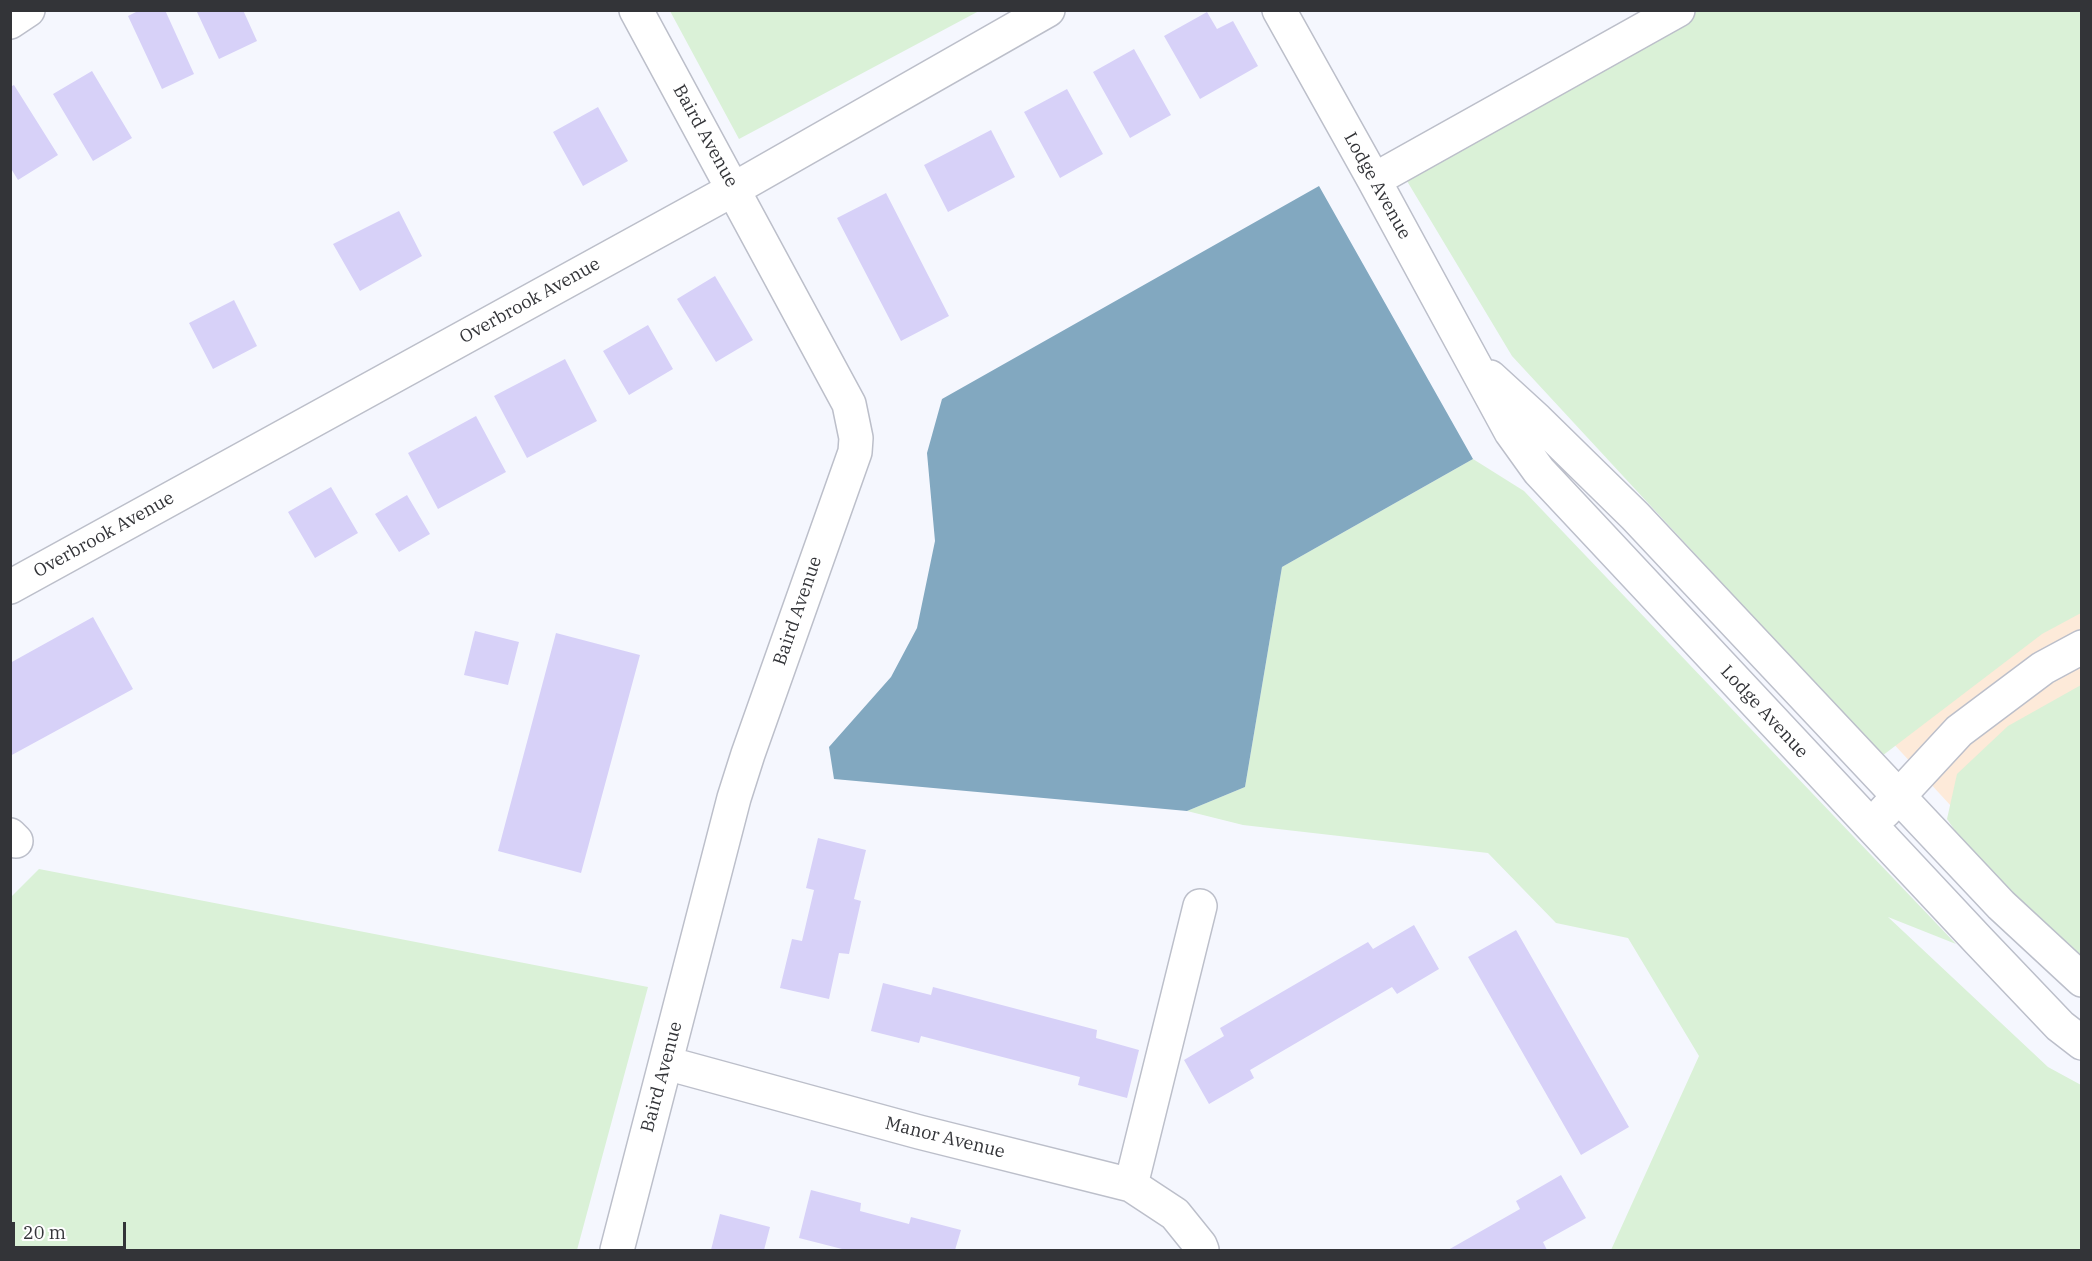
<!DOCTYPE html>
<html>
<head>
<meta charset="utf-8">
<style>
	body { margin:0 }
	#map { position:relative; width:2092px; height:1261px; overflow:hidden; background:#f5f7fe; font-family:"IBM Plex Serif",serif }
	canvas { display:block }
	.frame { position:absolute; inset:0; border:12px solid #333438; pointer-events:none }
	.scale { position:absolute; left:12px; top:1222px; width:114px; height:27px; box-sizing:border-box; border:3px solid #333438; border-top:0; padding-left:8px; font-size:18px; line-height:21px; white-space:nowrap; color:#333438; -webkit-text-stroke:4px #fff; paint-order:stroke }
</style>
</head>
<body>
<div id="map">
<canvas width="2092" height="1261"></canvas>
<div class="frame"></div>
<div class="scale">20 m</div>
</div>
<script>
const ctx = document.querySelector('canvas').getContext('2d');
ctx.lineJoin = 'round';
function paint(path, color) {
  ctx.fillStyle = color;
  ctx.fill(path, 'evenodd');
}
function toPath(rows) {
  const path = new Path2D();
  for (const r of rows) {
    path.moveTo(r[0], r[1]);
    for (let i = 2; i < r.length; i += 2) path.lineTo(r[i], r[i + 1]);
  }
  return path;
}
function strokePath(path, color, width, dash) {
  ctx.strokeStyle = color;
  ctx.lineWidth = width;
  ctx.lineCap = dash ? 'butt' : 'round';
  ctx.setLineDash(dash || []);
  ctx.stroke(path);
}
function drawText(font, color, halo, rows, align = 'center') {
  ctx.font = font + ' "IBM Plex Serif",serif';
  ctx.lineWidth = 4.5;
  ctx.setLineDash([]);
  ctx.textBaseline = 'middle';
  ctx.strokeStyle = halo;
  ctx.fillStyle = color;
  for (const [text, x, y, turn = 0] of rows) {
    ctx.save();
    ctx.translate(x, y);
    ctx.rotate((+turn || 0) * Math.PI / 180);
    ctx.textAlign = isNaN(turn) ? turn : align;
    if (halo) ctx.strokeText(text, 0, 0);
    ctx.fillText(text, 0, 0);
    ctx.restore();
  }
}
paint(toPath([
	[2081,597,2081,748,1964,820,1878,727]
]), '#fdead9');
paint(toPath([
	[670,11,979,11,739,139],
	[1698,11,2081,11,2081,613,2042,634,1882,756,1512,356,1401,171],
	[1473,459,1524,491,1956,944,1888,917,2048,1067,2081,1085,2081,1250,1611,1250,1699,1056,1628,938,1556,923,1488,853,1243,825,1187,811,1245,787,1282,567],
	[2081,685,2081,962,1971,854,1947,819,1957,774,2008,726],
	[39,869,648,987,577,1250,11,1250,11,897]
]), '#daf1d7');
paint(toPath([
	[1319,186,1473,459,1282,567,1245,787,1187,811,834,779,829,747,891,677,917,628,935,541,927,453,942,399]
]), '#82a8c0');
paint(toPath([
	[140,10,165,10,194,74,162,89,128,16],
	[196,10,243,10,257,41,219,59],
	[1207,12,1217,29,1233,21,1258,66,1200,99,1164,36],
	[1134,49,1171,115,1130,138,1093,72],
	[92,71,132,138,93,161,53,94],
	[14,85,58,155,18,180,10,167,10,87],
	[1067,89,1103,154,1060,178,1024,112],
	[598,107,628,161,583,186,553,132],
	[991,130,1015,177,948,212,924,165],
	[886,193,949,316,901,341,837,218],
	[399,211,422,256,360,291,333,244],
	[715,276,753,340,716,362,677,299],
	[234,300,257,346,213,369,189,323],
	[648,325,673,369,629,395,603,351],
	[565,359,597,421,527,458,494,396],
	[476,416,506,472,438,509,408,453],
	[331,487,358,533,315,558,288,512],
	[407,495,430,534,399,552,375,514],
	[93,617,133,689,10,756,10,663],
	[475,631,519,642,508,685,464,675],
	[556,633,640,655,581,873,498,851],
	[818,838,866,850,854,899,861,901,849,954,839,953,829,999,780,988,792,939,802,941,814,890,806,888],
	[1414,925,1439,969,1397,994,1392,987,1250,1070,1254,1078,1209,1104,1184,1060,1224,1036,1220,1028,1368,942,1373,949],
	[1516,930,1629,1127,1581,1155,1468,957],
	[883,983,931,995,933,987,1097,1030,1096,1038,1139,1050,1127,1098,1078,1085,1080,1077,921,1036,919,1043,871,1031],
	[1561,1175,1586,1218,1543,1242,1547,1250,1448,1250,1520,1209,1516,1201],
	[811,1190,861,1203,860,1211,909,1224,911,1217,961,1230,955,1250,846,1250,799,1238],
	[720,1214,770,1227,764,1250,711,1250]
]), '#d7d1f8');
const minor = toPath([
	[1279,10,1374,180,1511,432,1539,471,1979,941,2060,1026,2082,1043],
	[1374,180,1678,10],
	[1490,377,1537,420,1635,516,2001,905,2082,980],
	[10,587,734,189,1048,10],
	[1884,812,1959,731,2043,668,2082,647],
	[10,835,16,841],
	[666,1063,919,1132,1131,1185,1175,1214,1200,1245,1202,1250],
	[1131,1185,1200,906],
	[617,1250,734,798,748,754,855,452,856,438,849,404,636,10]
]);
const major = toPath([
	[10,22,28,10]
]);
strokePath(minor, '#bcbfca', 36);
strokePath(major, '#bcbfca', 36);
strokePath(minor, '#fff', 33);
strokePath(major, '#fff', 33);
drawText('18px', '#333438', '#fff', [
	["Baird Avenue",705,136,61],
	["Lodge Avenue",1377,186,61],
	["Overbrook Avenue",530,301,-29],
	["Overbrook Avenue",104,535,-29],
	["Baird Avenue",798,611,-71],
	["Lodge Avenue",1764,712,47],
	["Baird Avenue",662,1077,-75],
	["Manor Avenue",945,1138,14]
]);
</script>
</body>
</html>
